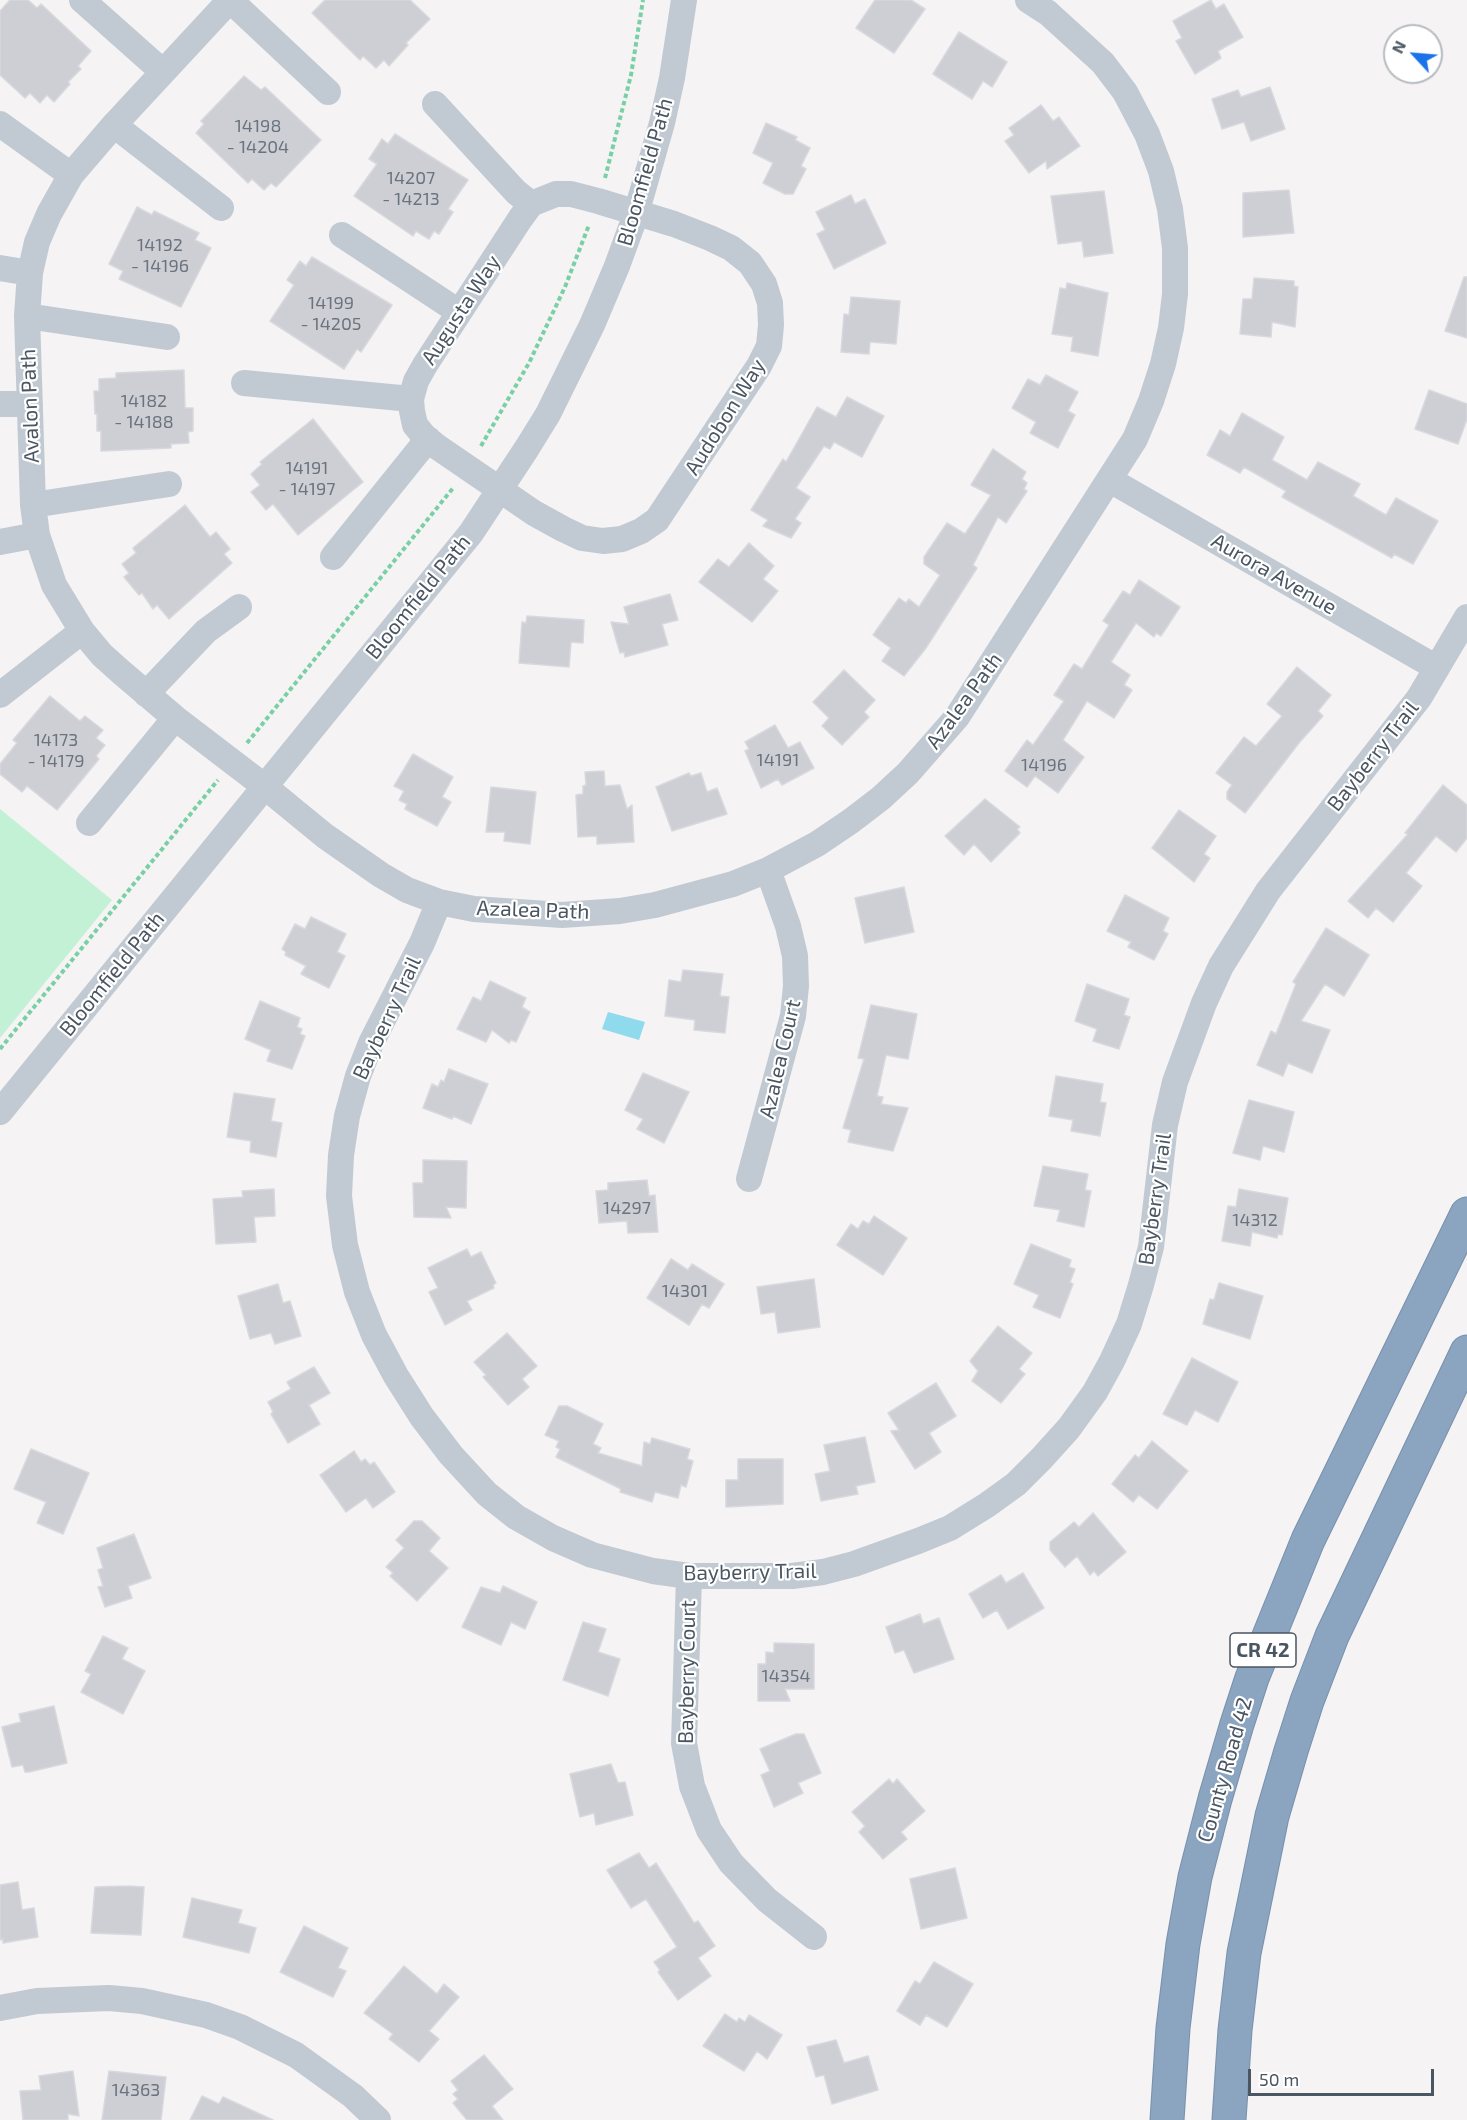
<!DOCTYPE html>
<html>
<head>
<meta charset="utf-8">
<style>
	body { margin:0 }
	#map { position:relative; width:1467px; height:2120px; overflow:hidden; background:#f5f3f3; font-family:"Exo 2",sans-serif }
	canvas { display:block }
	.north { position:absolute; left:1383px; top:24px; width:60px; height:60px; box-sizing:border-box; background:#fff; border:2px solid #b7bbc0; border-radius:50%; rotate:296deg; font-size:16px; font-weight:700; line-height:24px; text-align:center; color:#4a5661 }
	.north::after { content:''; display:block; margin:auto; width:21px; height:27px; background:#1a73e8; clip-path:polygon(50% 0,100% 100%,50% 72%,0 100%) }
	.scale { position:absolute; left:1248px; top:2069px; width:186px; height:27px; box-sizing:border-box; border:3px solid #4a5661; border-top:0; padding-left:8px; font-size:18px; line-height:21px; white-space:nowrap; color:#4a5661; -webkit-text-stroke:4px #fff; paint-order:stroke }
</style>
</head>
<body>
<div id="map">
<canvas width="1467" height="2120"></canvas>
<div class="north">N</div>
<div class="scale">50 m</div>
</div>
<script>
const ctx = document.querySelector('canvas').getContext('2d');
ctx.lineJoin = 'round';
function paint(path, color) {
  ctx.fillStyle = color;
  ctx.fill(path, 'evenodd');
}
function toPath(rows) {
  const path = new Path2D();
  for (const r of rows) {
    path.moveTo(r[0], r[1]);
    for (let i = 2; i < r.length; i += 2) path.lineTo(r[i], r[i + 1]);
  }
  return path;
}
function strokePath(path, color, width, dash) {
  ctx.strokeStyle = color;
  ctx.lineWidth = width;
  ctx.lineCap = dash ? 'butt' : 'round';
  ctx.setLineDash(dash || []);
  ctx.stroke(path);
}
function drawText(font, color, halo, rows, align = 'center') {
  ctx.font = font + ' "Exo 2",sans-serif';
  ctx.lineWidth = 4.5;
  ctx.setLineDash([]);
  ctx.textBaseline = 'middle';
  ctx.strokeStyle = halo;
  ctx.fillStyle = color;
  for (const [text, x, y, turn = 0] of rows) {
    ctx.save();
    ctx.translate(x, y);
    ctx.rotate((+turn || 0) * Math.PI / 180);
    ctx.textAlign = isNaN(turn) ? turn : align;
    if (halo) ctx.strokeText(text, 0, 0);
    ctx.fillText(text, 0, 0);
    ctx.restore();
  }
}
paint(toPath([
	[0,809,112,900,0,1038]
]), '#c3f1d5');
paint(toPath([
	[608,1012,645,1022,639,1040,602,1029]
]), '#90daee');
const building = toPath([
	[10,0,28,0,37,8,41,4,91,51,78,66,81,69,68,82,70,84,54,102,47,95,40,103,30,93,25,98,0,75,0,11,10,0],
	[325,0,410,0,430,19,406,43,408,45,389,66,384,60,376,68,363,56,360,60,312,13,325,0],
	[875,0,911,0,925,9,894,53,856,28,875,0],
	[1211,0,1216,9,1224,4,1243,37,1218,51,1221,58,1195,74,1176,41,1182,38,1173,21,1211,0],
	[959,32,1007,62,992,87,983,81,972,99,933,74,959,32],
	[244,76,261,90,265,87,321,140,276,187,271,183,264,190,252,179,248,183,196,133,204,124,201,121,244,76],
	[1270,87,1285,129,1251,141,1244,122,1222,129,1212,99,1238,90,1241,97,1270,87],
	[1041,105,1053,121,1059,117,1080,146,1047,169,1046,161,1029,173,1005,141,1014,135,1009,128,1041,105],
	[766,123,797,137,795,140,810,148,801,166,806,169,793,194,785,194,763,183,773,163,753,153,766,123],
	[395,134,468,180,448,209,453,212,439,234,434,231,429,239,416,231,413,236,354,196,377,164,369,159,382,139,388,144,395,134],
	[1289,190,1294,233,1243,237,1243,193,1289,190],
	[1104,191,1113,253,1084,257,1082,241,1058,244,1051,196,1104,191],
	[851,195,855,204,865,199,886,243,834,269,817,234,825,230,816,212,851,195],
	[137,207,152,215,154,211,199,233,195,240,211,248,181,307,119,279,123,271,109,264,137,207],
	[312,257,392,305,361,352,357,349,344,369,270,321,294,285,287,280,300,261,306,266,312,257],
	[1464,277,1467,277,1467,338,1445,331,1464,277],
	[1254,278,1294,281,1294,286,1298,287,1295,327,1272,322,1271,337,1240,334,1243,299,1252,299,1254,278],
	[1067,283,1108,293,1098,356,1071,351,1073,337,1052,334,1060,288,1066,289,1067,283],
	[851,297,900,301,896,344,870,342,869,354,841,352,844,314,849,315,851,297],
	[184,370,185,408,193,408,193,431,188,432,189,443,171,444,171,448,101,451,101,431,97,431,97,414,95,414,94,391,99,391,99,379,116,378,116,373,184,370],
	[1046,375,1078,392,1068,411,1075,415,1058,448,1030,433,1036,422,1012,408,1028,379,1040,385,1046,375],
	[1429,390,1467,404,1467,419,1458,444,1415,429,1429,390],
	[847,397,884,416,862,457,834,442,830,449,824,446,796,488,810,497,795,519,801,523,791,538,763,526,768,520,751,510,783,459,786,462,817,407,836,417,847,397],
	[1242,413,1284,437,1272,460,1307,480,1318,462,1360,484,1353,496,1386,515,1396,498,1438,521,1413,564,1394,554,1392,558,1282,497,1286,491,1244,467,1240,473,1207,455,1220,430,1230,436,1242,413],
	[313,419,363,482,298,535,273,504,266,510,251,492,260,485,251,474,262,464,260,462,313,419],
	[993,449,1026,472,1022,479,1027,483,1024,489,1027,491,1006,523,998,517,973,565,977,568,926,648,904,676,882,661,891,648,873,635,899,598,906,603,909,599,919,607,940,575,924,564,924,557,947,523,965,534,991,495,971,485,993,449],
	[185,505,210,537,216,532,230,549,224,554,232,563,169,619,157,605,153,609,142,593,139,595,124,577,129,573,122,564,136,553,133,548,185,505],
	[749,543,774,566,763,579,778,591,752,622,699,582,718,559,729,567,749,543],
	[1139,580,1180,607,1161,636,1156,633,1154,637,1136,623,1111,662,1130,675,1124,685,1132,690,1114,718,1087,701,1063,740,1084,757,1058,793,1035,776,1027,787,1005,771,1027,740,1033,745,1064,701,1054,695,1074,664,1082,669,1109,625,1103,621,1123,591,1130,595,1139,580],
	[670,594,678,620,662,624,668,645,625,657,624,652,620,653,611,622,629,624,624,607,670,594],
	[527,616,584,620,583,643,571,642,569,667,519,663,522,622,526,623,527,616],
	[1297,667,1331,695,1318,711,1323,716,1299,743,1245,813,1227,799,1227,792,1232,785,1216,773,1244,737,1256,746,1282,716,1267,704,1297,667],
	[844,670,875,700,864,712,869,717,842,745,822,726,829,718,813,702,844,670],
	[50,696,80,721,85,716,103,730,96,738,105,745,96,756,99,759,57,810,27,786,22,792,0,774,0,764,17,743,13,740,50,696],
	[775,725,788,748,800,742,814,768,782,785,778,779,761,788,745,751,749,749,745,742,775,725],
	[413,754,453,777,442,797,451,802,437,826,405,809,407,804,399,800,404,791,394,786,413,754],
	[604,771,605,786,620,785,627,809,632,805,634,842,597,844,597,836,578,837,576,795,583,794,583,786,586,785,585,772,604,771],
	[689,773,691,776,701,773,707,792,717,788,727,814,672,831,656,787,689,773],
	[1443,785,1467,805,1467,838,1456,852,1436,836,1406,873,1422,886,1393,922,1376,908,1368,918,1348,901,1408,834,1405,833,1443,785],
	[491,787,536,792,530,844,504,841,505,832,486,832,491,787],
	[985,799,1020,827,1017,829,1020,833,991,862,974,844,964,855,945,836,985,799],
	[1179,810,1216,836,1204,854,1210,858,1194,882,1152,848,1179,810],
	[904,887,914,932,865,943,855,898,904,887],
	[1125,895,1169,918,1163,931,1168,934,1154,960,1128,947,1131,942,1107,931,1125,895],
	[311,917,346,934,337,952,345,956,329,988,301,974,306,966,285,955,286,952,282,949,295,924,305,929,311,917],
	[1326,928,1369,955,1344,996,1325,984,1301,1021,1330,1030,1312,1073,1288,1063,1283,1076,1257,1065,1271,1031,1276,1034,1296,984,1293,982,1326,928],
	[683,970,723,974,720,996,729,997,725,1033,694,1030,695,1020,665,1016,669,980,681,982,683,970],
	[490,981,526,998,522,1007,530,1012,516,1042,511,1040,509,1043,492,1030,486,1042,457,1029,473,997,481,1001,490,981],
	[1087,984,1129,999,1124,1015,1130,1017,1119,1049,1093,1041,1097,1029,1075,1021,1087,984],
	[260,1001,300,1018,297,1027,302,1029,300,1034,305,1036,292,1069,267,1061,271,1050,245,1039,260,1001],
	[871,1005,917,1014,908,1059,886,1055,877,1096,883,1097,881,1104,908,1108,893,1151,848,1142,851,1130,843,1128,864,1059,858,1058,871,1005],
	[449,1069,488,1084,471,1124,453,1116,452,1119,423,1108,432,1084,438,1087,441,1080,444,1082,449,1069],
	[643,1073,689,1092,664,1143,637,1129,643,1119,625,1110,643,1073],
	[1056,1076,1103,1084,1100,1102,1106,1103,1100,1136,1071,1131,1073,1120,1049,1116,1056,1076],
	[234,1093,275,1099,271,1121,282,1123,276,1157,250,1152,251,1141,227,1137,234,1093],
	[1249,1100,1294,1112,1284,1152,1263,1146,1260,1160,1233,1153,1249,1100],
	[423,1160,467,1161,466,1208,446,1207,451,1218,414,1217,413,1183,423,1183,423,1160],
	[1043,1166,1088,1174,1085,1190,1091,1191,1084,1227,1057,1221,1060,1210,1034,1206,1043,1166],
	[647,1180,649,1196,655,1195,658,1232,628,1233,627,1221,599,1223,596,1191,608,1190,608,1183,647,1180],
	[274,1189,275,1216,254,1217,256,1242,216,1244,213,1199,243,1197,242,1191,274,1189],
	[1239,1189,1288,1198,1282,1235,1278,1234,1277,1238,1252,1232,1250,1246,1222,1241,1228,1206,1236,1207,1239,1189],
	[874,1216,907,1238,883,1275,837,1245,851,1224,858,1229,863,1221,869,1224,874,1216],
	[1031,1244,1071,1260,1069,1267,1075,1269,1070,1282,1073,1284,1060,1318,1033,1307,1039,1295,1014,1284,1031,1244],
	[467,1249,471,1257,481,1252,496,1283,493,1285,494,1288,467,1301,472,1310,445,1325,429,1292,438,1288,428,1268,467,1249],
	[671,1259,688,1270,692,1264,724,1284,709,1308,702,1304,689,1325,647,1298,671,1259],
	[814,1279,820,1327,778,1333,775,1312,761,1314,757,1287,814,1279],
	[1219,1283,1263,1296,1250,1339,1203,1324,1210,1299,1214,1300,1219,1283],
	[278,1284,283,1303,290,1301,301,1336,275,1344,271,1333,250,1339,238,1296,278,1284],
	[998,1326,1032,1353,1019,1369,1025,1374,1001,1403,972,1381,978,1371,970,1361,998,1326],
	[507,1333,537,1366,522,1379,529,1387,508,1405,483,1377,486,1375,474,1362,507,1333],
	[1192,1358,1238,1382,1218,1422,1195,1410,1187,1425,1163,1414,1192,1358],
	[314,1367,330,1393,309,1405,320,1424,288,1443,271,1414,273,1412,268,1402,291,1389,287,1382,314,1367],
	[936,1383,956,1416,929,1433,941,1452,915,1469,891,1431,899,1430,888,1413,936,1383],
	[559,1406,567,1406,603,1424,593,1444,601,1448,598,1453,642,1466,644,1442,650,1444,652,1438,690,1449,687,1459,693,1461,686,1487,681,1485,678,1498,655,1492,652,1502,620,1492,621,1489,556,1457,560,1449,556,1447,559,1441,545,1435,559,1406],
	[865,1437,875,1482,856,1486,858,1494,821,1501,815,1474,830,1471,824,1445,865,1437],
	[1152,1441,1188,1471,1157,1509,1139,1495,1133,1502,1112,1484,1135,1455,1139,1458,1152,1441],
	[31,1449,89,1473,63,1534,37,1523,46,1502,14,1489,31,1449],
	[354,1451,361,1462,365,1459,370,1465,374,1462,395,1492,373,1508,366,1498,346,1512,320,1475,354,1451],
	[738,1459,783,1459,783,1504,726,1507,726,1480,738,1480,738,1459],
	[1093,1513,1126,1552,1098,1576,1094,1571,1090,1575,1077,1556,1065,1567,1050,1550,1050,1542,1074,1522,1079,1527,1093,1513],
	[414,1521,422,1521,440,1538,429,1551,448,1568,417,1601,390,1576,393,1573,386,1567,404,1548,396,1540,414,1521],
	[134,1534,151,1578,128,1586,132,1598,105,1607,98,1587,103,1586,98,1570,103,1568,97,1548,134,1534],
	[1023,1573,1044,1608,1008,1629,997,1610,983,1618,969,1594,1001,1575,1006,1583,1023,1573],
	[503,1586,537,1602,525,1629,511,1622,501,1645,462,1627,481,1587,500,1593,503,1586],
	[920,1614,923,1624,939,1618,954,1659,914,1673,904,1650,895,1653,886,1627,920,1614],
	[583,1622,606,1629,598,1652,620,1659,608,1696,563,1680,583,1622],
	[103,1636,128,1648,122,1659,145,1671,123,1714,81,1692,91,1674,85,1671,103,1636],
	[774,1643,814,1644,814,1689,785,1689,790,1701,758,1701,758,1664,766,1664,766,1652,774,1653,774,1643],
	[54,1706,67,1763,29,1772,25,1772,23,1765,12,1767,2,1727,21,1722,19,1714,54,1706],
	[796,1734,804,1734,821,1773,798,1783,803,1793,774,1807,761,1775,770,1771,760,1749,796,1734],
	[611,1764,618,1783,625,1782,633,1815,596,1825,594,1813,580,1817,570,1774,611,1764],
	[889,1779,893,1784,897,1779,925,1811,901,1832,907,1839,883,1859,859,1832,865,1826,852,1812,889,1779],
	[639,1853,649,1868,656,1863,694,1923,698,1921,715,1946,698,1958,711,1976,678,2000,658,1972,660,1970,654,1962,677,1947,646,1899,631,1908,607,1870,639,1853],
	[955,1868,967,1918,921,1929,910,1879,955,1868],
	[18,1882,22,1910,34,1908,38,1937,3,1943,3,1939,0,1940,0,1885,18,1882],
	[127,1886,144,1887,141,1935,91,1933,95,1887,127,1886],
	[192,1898,242,1910,238,1923,256,1928,249,1953,183,1937,192,1898],
	[304,1926,348,1948,338,1968,346,1971,333,1997,280,1972,304,1926],
	[934,1962,973,1984,947,2027,926,2015,920,2025,897,2011,915,1981,920,1984,934,1962],
	[404,1966,437,1994,444,1984,459,1997,429,2031,439,2039,419,2062,389,2039,393,2034,364,2013,404,1966],
	[725,2014,737,2022,739,2018,745,2022,749,2015,782,2035,767,2059,757,2051,744,2071,703,2046,725,2014],
	[836,2040,844,2063,868,2056,878,2090,832,2104,824,2075,816,2077,807,2047,836,2040],
	[484,2055,513,2089,492,2106,503,2120,467,2120,453,2103,458,2099,453,2094,458,2090,451,2081,484,2055],
	[73,2071,79,2116,68,2114,68,2120,23,2120,20,2091,41,2090,39,2076,73,2071],
	[109,2071,166,2077,161,2120,102,2120,109,2071],
	[202,2096,219,2104,223,2097,273,2120,190,2120,202,2096]
]);
paint(building, '#cdcfd5');
strokePath(building, '#d7d9de', 1.5);
const highway = toPath([
	[1167,2120,1173,2028,1183,1944,1195,1877,1215,1799,1237,1724,1252,1678,1308,1540,1467,1214],
	[1229,2120,1235,2030,1244,1953,1272,1816,1291,1751,1307,1701,1332,1636,1467,1352]
]);
strokePath(highway, '#7690ad', 35);
strokePath(toPath([
	[605,178,631,75,643,0],
	[481,446,529,363,565,287,589,225],
	[247,743,453,488],
	[0,1049,218,780]
]), '#7ad0a6', 4, [4.5, 3]);
strokePath(toPath([
	[82,0,163,72],
	[230,0,114,125,71,175,49,214,37,242,30,273,27,316,33,505,37,535,54,585,82,631,102,655,121,672,175,718,264,786,325,836,381,875,407,890,439,902,474,909,562,915,620,911,655,905,733,884,768,870,817,844,851,821,881,798,908,773,957,717,1135,439,1151,401,1163,364,1171,328,1175,294,1175,248,1170,209,1161,171,1147,134,1125,92,1103,63,1048,13,1028,0],
	[230,0,328,92],
	[435,104,516,192,531,204],
	[0,124,71,175],
	[114,125,221,208],
	[556,194,571,194,598,201,674,224,710,238,731,248,750,263,764,284,770,303,771,325,769,346,759,366,657,520,641,531,622,539,603,541,582,538,563,529,534,513,436,446,424,436,415,425,412,411,411,399,416,381,425,365,520,219,531,204,556,194],
	[342,235,459,312],
	[0,268,30,273],
	[27,316,167,337],
	[244,383,411,399],
	[0,404,30,404],
	[1110,480,1437,668],
	[33,505,169,484],
	[0,542,37,535],
	[333,557,428,439],
	[146,694,206,631,239,607],
	[0,695,82,631],
	[89,823,175,718],
	[439,902,422,943,371,1043,358,1076,347,1116,341,1155,339,1196,345,1245,357,1292,374,1335,396,1376,422,1417,451,1455,487,1494,516,1517,553,1538,592,1555,653,1571,689,1576,792,1576,823,1572,854,1564,918,1541,950,1528,987,1505,1016,1484,1042,1458,1069,1428,1095,1392,1112,1361,1129,1324,1141,1285,1151,1247,1165,1125,1175,1082,1204,1003,1221,966,1268,891,1419,698,1467,617],
	[0,1112,471,533,527,448,548,414,592,325,617,266,636,214,662,123,672,78,684,0],
	[749,1179,793,1016,796,986,795,956,788,926,768,870],
	[689,1576,684,1743,692,1786,709,1830,731,1863,767,1900,814,1937],
	[0,2008,37,2001,109,1998,142,2001,206,2015,240,2027,296,2055,353,2096,378,2120]
]), '#c1cad2', 26);
strokePath(highway, '#8ba5c1', 33);
drawText('18px', '#6b747e', null, [
	["14198",258,126],
	["- 14204",258,147],
	["14207",411,178],
	["- 14213",411,199],
	["14192",160,245],
	["- 14196",160,266],
	["14199",331,303],
	["- 14205",331,324],
	["14182",144,401],
	["- 14188",144,422],
	["14191",307,468],
	["- 14197",307,489],
	["14173",56,740],
	["- 14179",56,761],
	["14191",778,760],
	["14196",1044,765],
	["14297",627,1208],
	["14312",1255,1220],
	["14301",685,1291],
	["14354",786,1676],
	["14363",136,2090]
]);
for (const [x, y, w] of [
	[1263,1650,66]
]) {
  const box = new Path2D();
  box.roundRect(x - w / 2, y - 17, w, 34, 4.5);
  ctx.fillStyle = '#fff';
  ctx.fill(box);
  strokePath(box, '#4a5661', 1.5);
}
drawText('bold 20px', '#4a5661', null, [
	["CR 42",1263,1650]
]);
drawText('21px', '#4a5661', '#fff', [
	["Bloomfield Path",645,172,-74],
	["Augusta Way",461,310,-57],
	["Avalon Path",30,406,-92],
	["Audobon Way",725,417,-58],
	["Aurora Avenue",1274,574,30],
	["Bloomfield Path",418,597,-51],
	["Azalea Path",964,701,-54],
	["Bayberry Trail",1373,756,-52],
	["Azalea Path",533,910,2],
	["Bloomfield Path",112,974,-51],
	["Bayberry Trail",387,1018,-65],
	["Azalea Court",780,1059,-77],
	["Bayberry Trail",1155,1199,-82],
	["Bayberry Trail",750,1572,-1],
	["Bayberry Court",687,1672,-89],
	["County Road 42",1225,1770,-74]
]);
</script>
</body>
</html>
